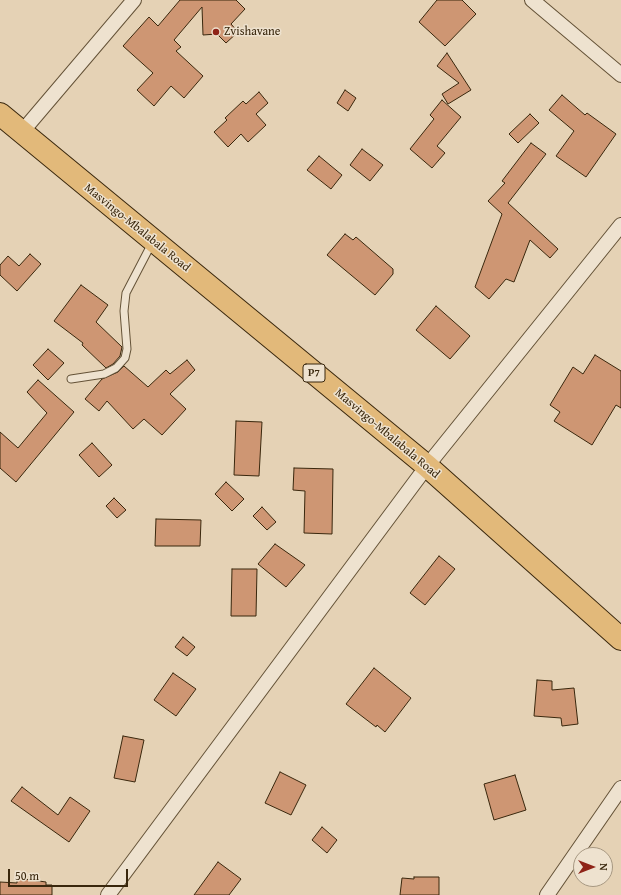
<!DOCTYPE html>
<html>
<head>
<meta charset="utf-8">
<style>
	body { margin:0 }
	#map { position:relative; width:621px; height:895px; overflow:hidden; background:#e5d2b5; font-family:"Gentium Book Plus",serif }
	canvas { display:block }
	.north { position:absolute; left:573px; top:847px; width:40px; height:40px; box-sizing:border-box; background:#eee2cf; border:1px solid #a69781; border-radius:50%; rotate:90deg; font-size:11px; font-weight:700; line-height:16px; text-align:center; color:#39270d }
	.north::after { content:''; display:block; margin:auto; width:14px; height:18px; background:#8f2418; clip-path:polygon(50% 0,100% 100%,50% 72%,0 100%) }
	.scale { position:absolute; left:8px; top:869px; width:120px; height:18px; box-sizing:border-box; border:2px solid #39270d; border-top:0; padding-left:5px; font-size:12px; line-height:14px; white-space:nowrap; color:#39270d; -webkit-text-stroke:3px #eee2cf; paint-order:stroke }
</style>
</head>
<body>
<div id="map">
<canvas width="621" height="895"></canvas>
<div class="north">N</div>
<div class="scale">50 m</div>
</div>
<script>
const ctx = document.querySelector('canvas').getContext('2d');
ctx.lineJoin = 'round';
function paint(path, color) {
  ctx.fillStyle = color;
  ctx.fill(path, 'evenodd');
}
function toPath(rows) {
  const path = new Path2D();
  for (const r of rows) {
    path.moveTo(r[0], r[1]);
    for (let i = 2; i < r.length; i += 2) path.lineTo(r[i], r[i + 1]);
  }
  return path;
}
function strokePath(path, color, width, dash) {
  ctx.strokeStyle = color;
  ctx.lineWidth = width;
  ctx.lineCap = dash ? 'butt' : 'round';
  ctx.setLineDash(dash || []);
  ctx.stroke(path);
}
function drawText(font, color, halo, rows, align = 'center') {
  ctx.font = font + ' "Gentium Book Plus",serif';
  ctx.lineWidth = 3;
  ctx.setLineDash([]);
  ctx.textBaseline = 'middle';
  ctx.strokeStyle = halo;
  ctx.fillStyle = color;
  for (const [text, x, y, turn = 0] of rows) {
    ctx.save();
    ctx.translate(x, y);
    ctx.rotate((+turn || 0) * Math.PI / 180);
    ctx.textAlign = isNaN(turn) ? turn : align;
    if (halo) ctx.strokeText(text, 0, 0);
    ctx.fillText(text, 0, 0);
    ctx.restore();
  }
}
const building = toPath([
	[180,0,236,0,245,9,231,24,238,32,226,43,217,34,203,35,202,7,174,40,181,47,176,51,203,76,184,98,171,86,154,106,137,90,153,73,123,46,149,17,158,26,180,0],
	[437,0,462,0,476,14,445,46,419,22,437,0],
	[447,53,471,90,448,104,442,94,459,83,437,66,447,53],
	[345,90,356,98,348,111,337,103,345,90],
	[259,92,268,103,256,114,266,125,248,142,241,134,228,147,214,132,227,120,225,118,243,101,246,104,259,92],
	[562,95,585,115,587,113,616,134,586,177,556,156,574,131,549,110,562,95],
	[442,100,461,117,437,146,445,153,432,168,410,149,434,119,430,115,442,100],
	[530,114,539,123,518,143,509,134,530,114],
	[531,143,546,154,508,203,558,249,550,258,530,240,514,282,506,279,489,299,475,287,502,214,488,201,505,183,502,181,531,143],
	[362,149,383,165,370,181,350,165,362,149],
	[319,156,342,175,331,189,307,170,319,156],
	[345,234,353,240,356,237,393,269,393,274,375,295,327,255,345,234],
	[30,254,41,264,17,291,0,275,0,265,8,256,19,266,30,254],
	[81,285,108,305,96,322,122,347,120,356,113,364,106,368,82,345,83,343,54,321,81,285],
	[436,306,470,336,450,359,416,330,436,306],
	[48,349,64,363,48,380,33,365,48,349],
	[595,355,621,371,621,408,616,405,592,445,554,421,560,412,550,405,573,367,583,374,595,355],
	[187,360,195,370,170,394,186,409,162,435,144,419,133,429,107,401,99,411,85,399,102,379,118,372,124,366,148,387,166,370,170,374,187,360],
	[38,380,74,412,16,482,0,468,0,432,18,448,47,413,27,392,38,380],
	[236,421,262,422,259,476,234,475,236,421],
	[92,443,112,465,99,477,79,455,92,443],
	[294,468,333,469,332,534,304,533,305,491,293,490,294,468],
	[226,482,244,499,232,511,215,494,226,482],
	[114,498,126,510,117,518,106,506,114,498],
	[262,507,276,522,267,530,253,516,262,507],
	[156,519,201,520,200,546,155,546,156,519],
	[275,544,305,565,286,587,258,564,275,544],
	[439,556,455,569,425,605,410,593,439,556],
	[232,569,257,569,256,616,231,616,232,569],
	[183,637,195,647,187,656,175,647,183,637],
	[374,668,411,698,385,732,377,725,376,727,346,704,374,668],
	[173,673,196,689,176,716,154,700,173,673],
	[537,680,552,681,552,690,574,688,578,724,562,726,561,718,534,716,537,680],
	[123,736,144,740,135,782,114,778,123,736],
	[280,772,306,785,291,815,265,803,280,772],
	[515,775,526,810,494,820,484,784,515,775],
	[22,787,58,815,70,797,90,811,69,842,11,801,22,787],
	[322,827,337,840,327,853,312,840,322,827],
	[218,862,241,879,229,895,194,895,218,862],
	[414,877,439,877,439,895,400,895,402,878,414,879,414,877],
	[17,878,46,882,46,885,52,885,52,895,0,895,0,882,17,883,17,878]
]);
paint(building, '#ce9673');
strokePath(building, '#39270d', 1);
const service = toPath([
	[71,379,104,374,116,368,125,358,127,349,124,311,126,293,152,243]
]);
const minor = toPath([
	[532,0,621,75],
	[21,133,134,0],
	[108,895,427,466,621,225],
	[547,895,621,788]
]);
const trunk = toPath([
	[0,114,427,466,621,639]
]);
strokePath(service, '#645237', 9);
strokePath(minor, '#645237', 16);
strokePath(trunk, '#39270d', 24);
strokePath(service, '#eee2cf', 7);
strokePath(minor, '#eee2cf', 14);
strokePath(trunk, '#e2b97a', 22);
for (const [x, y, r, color] of [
	[216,32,4,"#8f2418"]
]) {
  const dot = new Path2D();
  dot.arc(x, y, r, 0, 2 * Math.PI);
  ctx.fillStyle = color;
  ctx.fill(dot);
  strokePath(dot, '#eee2cf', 1.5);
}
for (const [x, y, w] of [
	[314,373,22]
]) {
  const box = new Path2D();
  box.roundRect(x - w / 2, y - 9, w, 18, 3);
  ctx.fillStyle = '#eee2cf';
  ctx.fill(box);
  strokePath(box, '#39270d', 1);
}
drawText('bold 11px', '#39270d', null, [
	["P7",314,373]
]);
drawText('12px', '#39270d', '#eee2cf', [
	["Zvishavane",224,32]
], 'left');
drawText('12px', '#39270d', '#eee2cf', [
	["Masvingo-Mbalabala Road",137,228,39],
	["Masvingo-Mbalabala Road",387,434,40]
]);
</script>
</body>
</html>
